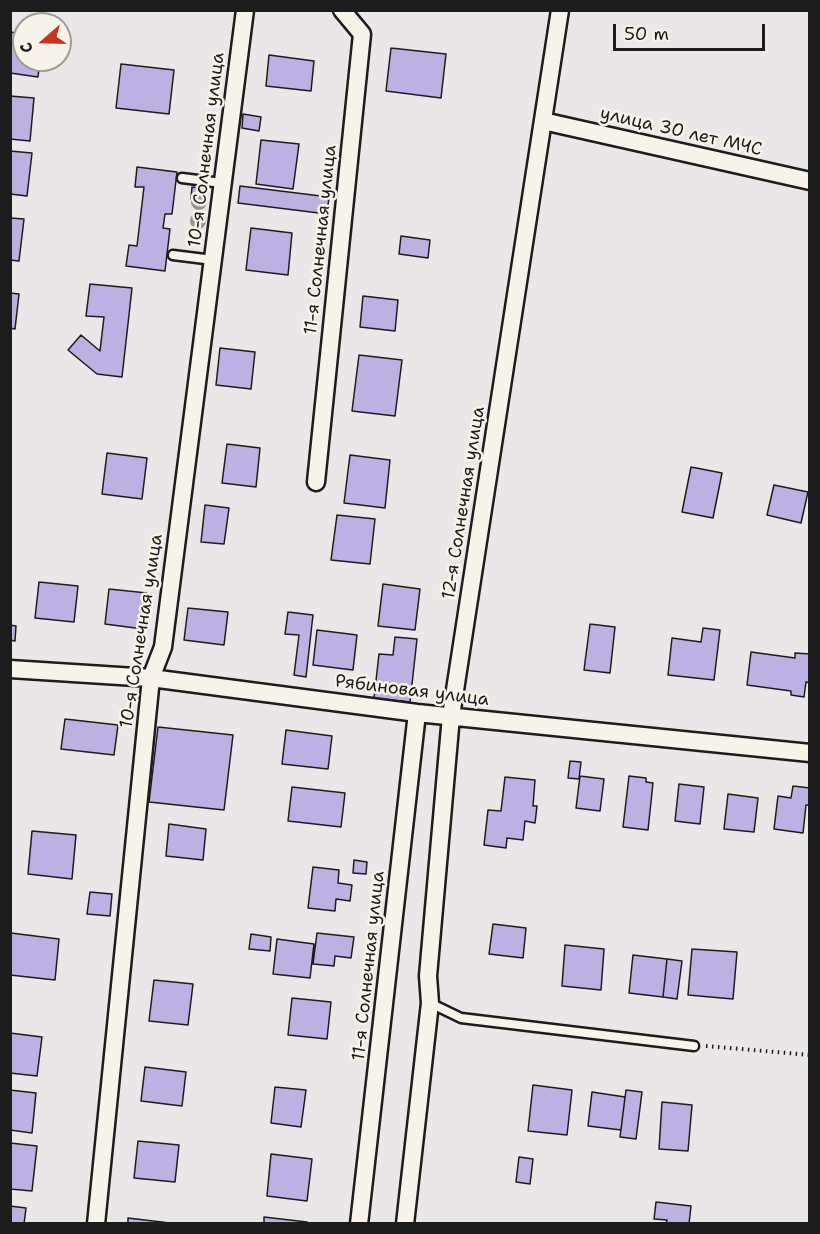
<!DOCTYPE html>
<html>
<head>
<meta charset="utf-8">
<style>
	body { margin:0 }
	#map { position:relative; width:820px; height:1234px; overflow:hidden; background:#ebe6e7; font-family:"Shantell Sans",sans-serif }
	canvas { display:block }
	.frame { position:absolute; inset:0; border:12px solid #1c1c1c; pointer-events:none }
	.north { position:absolute; left:12px; top:12px; width:60px; height:60px; box-sizing:border-box; background:#f7f3e8; border:2px solid #9f9d96; border-radius:50%; rotate:250deg; font-size:16px; font-weight:700; line-height:24px; text-align:center; color:#1c1c1c }
	.north::after { content:''; display:block; margin:auto; width:21px; height:27px; background:#c8321e; clip-path:polygon(50% 0,100% 100%,50% 72%,0 100%) }
	.scale { position:absolute; left:613px; top:24px; width:152px; height:27px; box-sizing:border-box; border:3px solid #1c1c1c; border-top:0; padding-left:8px; font-size:18px; line-height:21px; white-space:nowrap; color:#1c1c1c; -webkit-text-stroke:4px #f7f3e8; paint-order:stroke }
</style>
</head>
<body>
<div id="map">
<canvas width="820" height="1234"></canvas>
<div class="frame"></div>
<div class="north">С</div>
<div class="scale">50 m</div>
</div>
<script>
const ctx = document.querySelector('canvas').getContext('2d');
ctx.lineJoin = 'round';
function paint(path, color) {
  ctx.fillStyle = color;
  ctx.fill(path, 'evenodd');
}
function toPath(rows) {
  const path = new Path2D();
  for (const r of rows) {
    path.moveTo(r[0], r[1]);
    for (let i = 2; i < r.length; i += 2) path.lineTo(r[i], r[i + 1]);
  }
  return path;
}
function strokePath(path, color, width, dash) {
  ctx.strokeStyle = color;
  ctx.lineWidth = width;
  ctx.lineCap = dash ? 'butt' : 'round';
  ctx.setLineDash(dash || []);
  ctx.stroke(path);
}
function drawText(font, color, halo, rows, align = 'center') {
  ctx.font = font + ' "Shantell Sans",sans-serif';
  ctx.lineWidth = 5;
  ctx.setLineDash([]);
  ctx.textBaseline = 'middle';
  ctx.strokeStyle = halo;
  ctx.fillStyle = color;
  for (const [text, x, y, turn = 0] of rows) {
    ctx.save();
    ctx.translate(x, y);
    ctx.rotate((+turn || 0) * Math.PI / 180);
    ctx.textAlign = isNaN(turn) ? turn : align;
    if (halo) ctx.strokeText(text, 0, 0);
    ctx.fillText(text, 0, 0);
    ctx.restore();
  }
}
const building = toPath([
	[10,32,24,34,24,60,40,60,38,77,10,73,10,32],
	[391,48,446,54,441,98,386,91,391,48],
	[269,55,314,61,311,91,266,86,269,55],
	[121,64,174,70,169,114,116,108,121,64],
	[10,96,34,98,30,141,10,139,10,96],
	[243,114,261,117,259,131,242,128,243,114],
	[261,140,299,144,293,189,256,184,261,140],
	[10,151,32,153,27,196,10,194,10,151],
	[137,167,177,172,172,214,165,214,163,228,170,229,165,271,126,266,129,245,137,246,144,187,135,187,137,167],
	[240,186,329,197,327,214,238,203,240,186],
	[192,187,204,189,203,200,191,199,192,187],
	[10,218,24,219,19,261,10,260,10,218],
	[251,228,292,233,288,275,246,270,251,228],
	[401,236,430,240,428,258,399,254,401,236],
	[90,284,132,288,122,377,97,374,68,350,81,335,100,351,104,317,86,316,90,284],
	[10,293,19,294,15,329,10,328,10,293],
	[363,296,398,300,395,331,360,327,363,296],
	[220,348,255,352,251,389,216,385,220,348],
	[359,355,402,360,395,416,352,411,359,355],
	[227,444,260,448,256,487,222,483,227,444],
	[107,453,147,458,142,499,102,494,107,453],
	[350,455,390,460,385,508,344,503,350,455],
	[691,467,722,473,713,518,682,512,691,467],
	[774,485,808,492,801,523,767,515,774,485],
	[205,505,229,508,224,544,201,542,205,505],
	[337,515,375,519,370,564,331,560,337,515],
	[39,582,78,586,74,622,35,618,39,582],
	[383,584,420,589,415,630,378,626,383,584],
	[109,589,147,593,143,629,105,624,109,589],
	[188,608,228,612,224,645,184,640,188,608],
	[288,612,313,615,306,677,294,675,299,635,285,634,288,612],
	[590,624,615,627,610,673,584,670,590,624],
	[10,625,16,626,15,641,10,640,10,625],
	[703,628,720,630,714,680,668,675,672,638,701,642,703,628],
	[317,630,357,635,353,670,313,665,317,630],
	[395,637,417,639,410,702,374,698,379,654,393,655,395,637],
	[751,652,795,658,795,653,810,654,810,683,806,682,804,697,791,695,791,691,747,685,751,652],
	[65,719,118,725,114,755,61,749,65,719],
	[158,727,233,735,224,810,149,802,158,727],
	[286,730,332,736,328,769,282,764,286,730],
	[570,761,581,762,579,779,568,778,570,761],
	[580,776,604,779,600,811,576,808,580,776],
	[629,776,646,778,646,782,653,783,648,830,623,827,629,776],
	[505,777,535,780,533,806,537,806,535,823,525,821,523,840,507,838,506,848,484,845,488,810,501,811,505,777],
	[679,784,704,787,700,824,675,821,679,784],
	[793,786,810,788,810,805,806,805,803,833,774,829,778,796,791,798,793,786],
	[292,787,345,793,341,827,288,821,292,787],
	[728,794,758,798,754,832,724,829,728,794],
	[169,824,206,829,203,860,166,856,169,824],
	[32,831,76,835,72,879,28,874,32,831],
	[354,860,367,862,366,874,353,873,354,860],
	[313,867,339,870,338,883,352,885,350,901,336,899,335,911,308,908,313,867],
	[90,892,112,894,110,916,87,914,90,892],
	[493,924,526,928,523,958,489,954,493,924],
	[11,933,59,939,55,980,10,975,11,933],
	[317,933,354,937,351,958,335,956,334,966,313,964,317,933],
	[251,934,271,937,270,951,249,949,251,934],
	[277,939,314,944,310,978,273,974,277,939],
	[565,945,604,949,601,990,562,986,565,945],
	[692,949,737,952,733,999,688,995,692,949],
	[633,955,667,959,663,997,629,993,633,955],
	[667,959,682,961,677,999,663,997,667,959],
	[154,980,193,984,188,1025,149,1021,154,980],
	[292,998,331,1002,327,1039,288,1035,292,998],
	[10,1033,42,1037,37,1076,10,1073,10,1033],
	[145,1067,186,1072,182,1106,141,1101,145,1067],
	[533,1085,572,1090,567,1135,528,1131,533,1085],
	[275,1087,306,1090,301,1127,271,1123,275,1087],
	[10,1090,36,1093,32,1133,10,1130,10,1090],
	[626,1090,642,1092,636,1139,620,1137,626,1090],
	[592,1092,625,1097,621,1130,588,1126,592,1092],
	[662,1102,692,1105,688,1151,659,1149,662,1102],
	[138,1141,179,1145,175,1182,134,1178,138,1141],
	[10,1143,37,1146,32,1191,10,1189,10,1143],
	[271,1154,312,1159,307,1201,267,1196,271,1154],
	[519,1157,533,1159,530,1184,516,1182,519,1157],
	[656,1202,691,1206,689,1224,666,1224,667,1220,654,1219,656,1202],
	[10,1206,26,1208,24,1224,10,1224,10,1206],
	[264,1217,307,1222,306,1224,264,1224,264,1217],
	[128,1218,170,1223,170,1224,128,1224,128,1218]
]);
paint(building, '#bcb1e2');
strokePath(building, '#1c1c1c', 1.5);
const service = toPath([
	[182,178,222,183],
	[173,255,213,260],
	[430,1003,461,1018,694,1046]
]);
const minor = toPath([
	[543,121,810,181],
	[316,482,362,34,342,10],
	[10,669,151,678,417,713,810,753],
	[96,1224,151,678,163,647,245,10],
	[359,1224,417,713],
	[405,1224,430,1003,428,976,451,716,560,10]
]);
strokePath(service, '#1c1c1c', 13);
strokePath(minor, '#1c1c1c', 21);
strokePath(toPath([
	[706,1046,810,1055]
]), '#1c1c1c', 4, [1.5, 4.5]);
strokePath(service, '#f7f3e8', 8);
strokePath(minor, '#f7f3e8', 16);
ctx.fillStyle = '#92978d';
for (const [x, y] of [
	[199,202],
	[198,221]
]) {
  ctx.beginPath();
  ctx.arc(x, y, 8, 0, 2 * Math.PI);
  ctx.fill();
}
drawText('18px', '#1c1c1c', '#f7f3e8', [
	["улица 30 лет МЧС",681,132,13],
	["10-я Солнечная улица",207,150,-83],
	["11-я Солнечная улица",321,240,-84],
	["12-я Солнечная улица",464,503,-81],
	["10-я Солнечная улица",142,631,-81],
	["Рябиновая улица",412,691,7],
	["11-я Солнечная улица",369,966,-84]
]);
</script>
</body>
</html>
